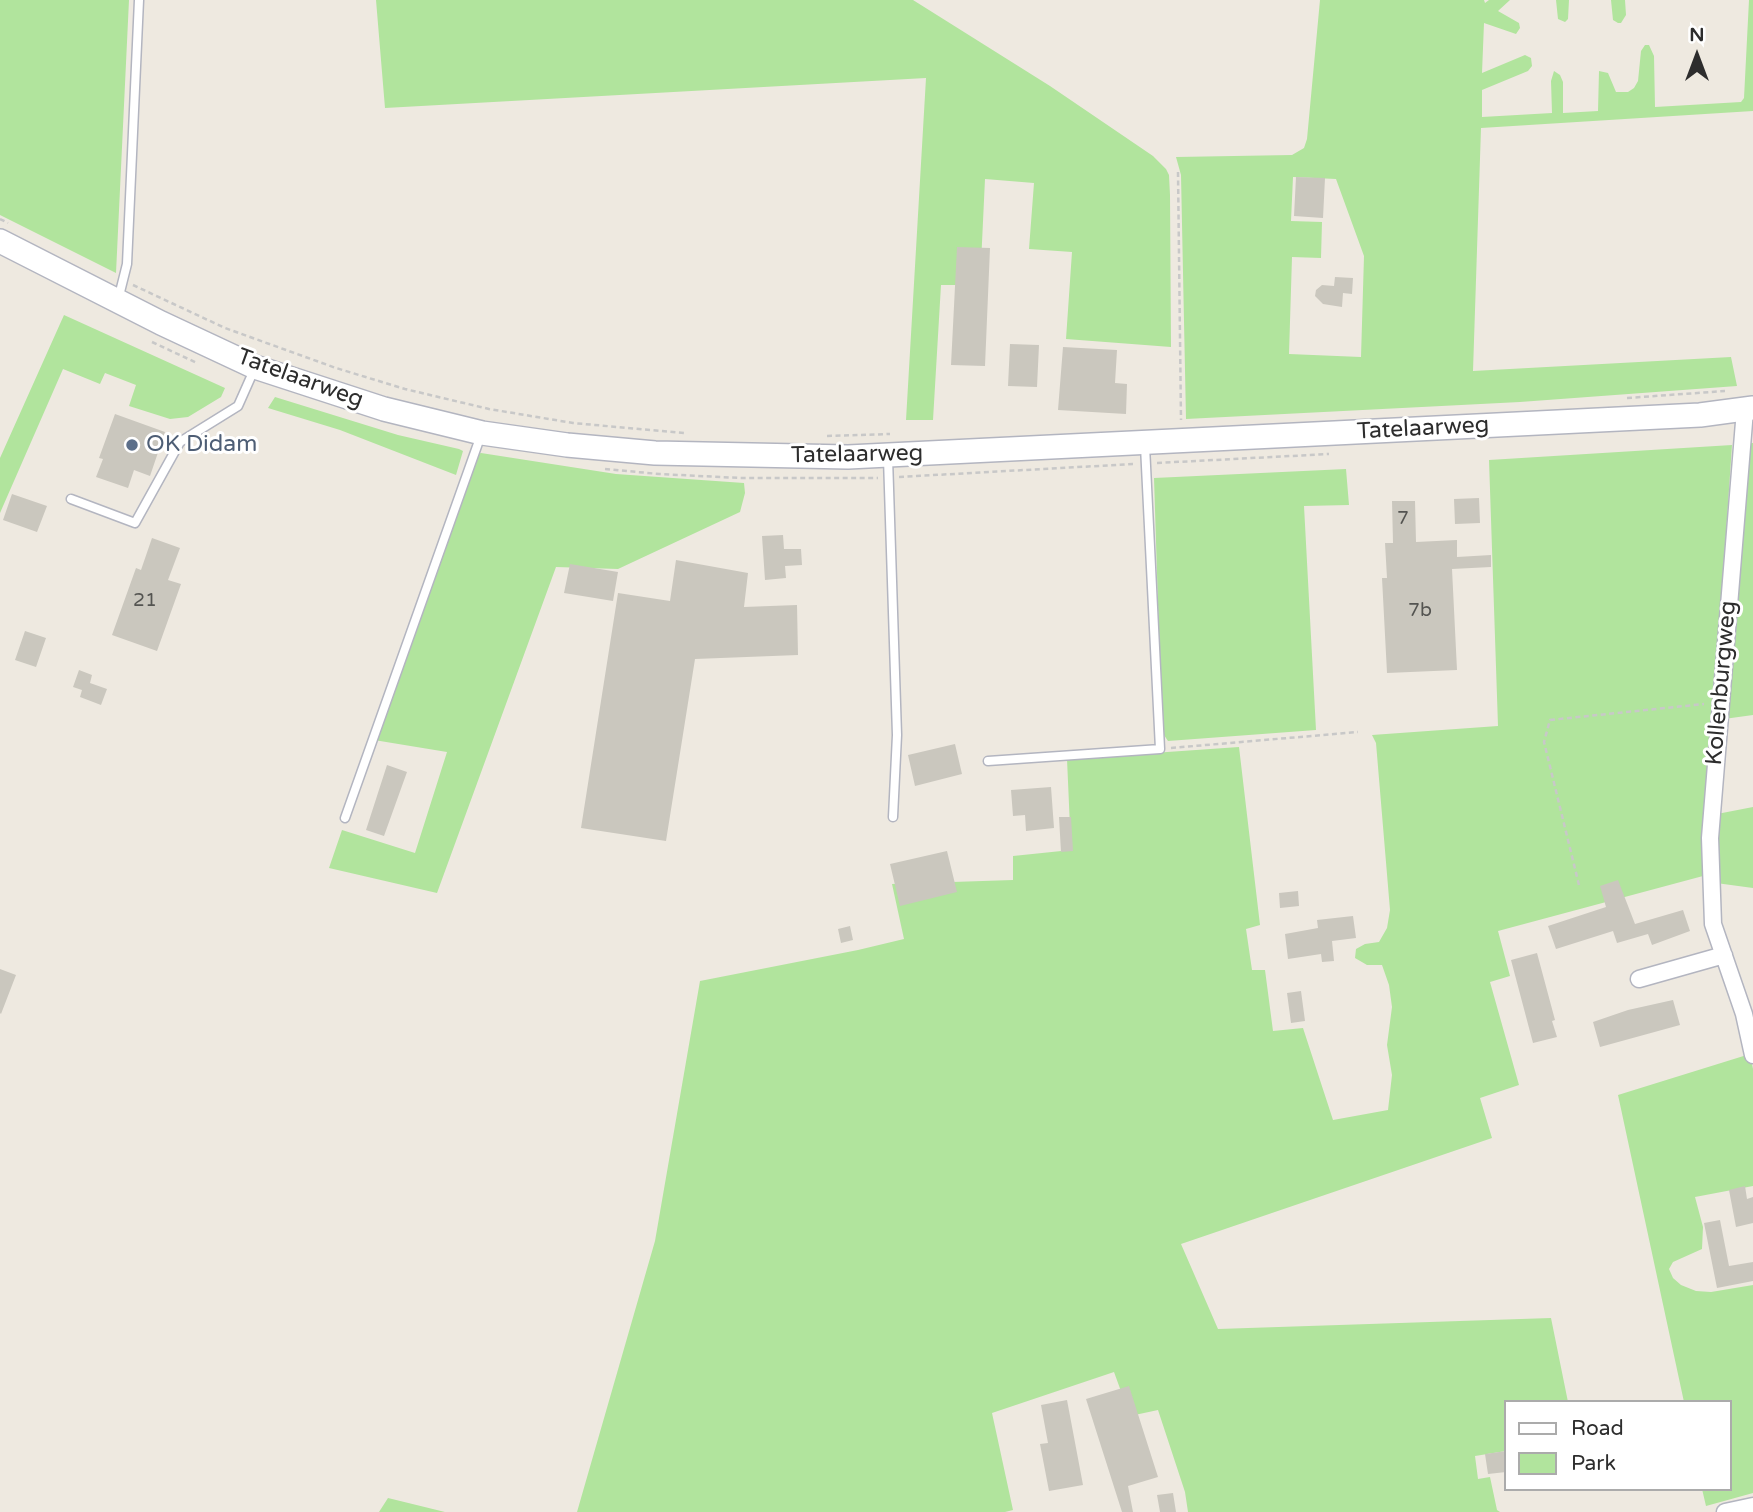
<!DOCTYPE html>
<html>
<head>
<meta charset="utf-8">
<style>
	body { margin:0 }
	#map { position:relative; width:1753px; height:1512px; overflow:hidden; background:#eee9e0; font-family:"Varela Round",sans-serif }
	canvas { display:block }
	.legend { position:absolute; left:1504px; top:1400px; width:228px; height:91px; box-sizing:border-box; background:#fff; border:2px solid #ababab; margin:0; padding:9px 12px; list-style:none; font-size:21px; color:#2d2d2d }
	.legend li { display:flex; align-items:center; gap:14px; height:35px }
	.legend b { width:35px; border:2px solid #ababab }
	.north { position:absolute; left:1662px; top:21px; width:70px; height:70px; -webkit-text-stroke:5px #fff; paint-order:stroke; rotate:0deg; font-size:19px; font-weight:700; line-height:28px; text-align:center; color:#2d2d2d }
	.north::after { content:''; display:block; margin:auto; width:24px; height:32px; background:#2d2d2d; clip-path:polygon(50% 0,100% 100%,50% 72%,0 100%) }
</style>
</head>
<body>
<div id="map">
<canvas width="1753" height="1512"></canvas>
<ul class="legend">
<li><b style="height:9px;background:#fff"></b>Road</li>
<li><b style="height:19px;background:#b1e49d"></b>Park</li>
</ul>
<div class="north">N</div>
</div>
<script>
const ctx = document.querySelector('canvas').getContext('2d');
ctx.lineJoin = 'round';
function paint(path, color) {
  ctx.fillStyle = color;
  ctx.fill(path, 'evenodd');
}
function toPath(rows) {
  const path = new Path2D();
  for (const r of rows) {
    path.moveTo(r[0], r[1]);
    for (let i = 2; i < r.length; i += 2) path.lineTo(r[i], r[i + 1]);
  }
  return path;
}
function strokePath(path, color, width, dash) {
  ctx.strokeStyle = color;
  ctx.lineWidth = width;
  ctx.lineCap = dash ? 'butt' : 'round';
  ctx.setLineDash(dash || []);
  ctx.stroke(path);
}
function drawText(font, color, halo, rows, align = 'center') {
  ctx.font = font + ' "Varela Round",sans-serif';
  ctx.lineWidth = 6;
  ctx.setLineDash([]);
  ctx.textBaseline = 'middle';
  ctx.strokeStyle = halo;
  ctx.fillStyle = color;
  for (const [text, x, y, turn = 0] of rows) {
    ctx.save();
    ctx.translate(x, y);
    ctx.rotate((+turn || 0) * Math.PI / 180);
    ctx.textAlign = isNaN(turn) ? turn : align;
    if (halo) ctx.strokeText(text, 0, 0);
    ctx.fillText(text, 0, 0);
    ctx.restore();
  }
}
paint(toPath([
	[0,0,129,0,116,273,0,215],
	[376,0,913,0,1050,86,1153,156,1166,169,1169,175,1170,195,1171,347,1066,339,1072,252,1029,249,1034,183,985,179,980,285,941,285,933,420,906,420,926,78,385,108],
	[1320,0,1484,0,1485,3,1489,0,1510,0,1498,11,1519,23,1520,28,1516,34,1484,23,1482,73,1525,55,1531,58,1532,66,1528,71,1482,90,1482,117,1552,113,1551,81,1554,71,1560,75,1563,82,1563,113,1598,111,1599,71,1608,73,1616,92,1628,92,1634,88,1638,81,1641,51,1645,45,1649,45,1654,56,1655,107,1741,102,1744,98,1749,0,1753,0,1753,111,1481,128,1473,371,1731,357,1737,386,1520,402,1186,419,1181,175,1176,157,1292,155,1304,148,1307,139],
	[1293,177,1336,179,1364,256,1361,357,1289,354,1292,257,1321,258,1322,222,1291,221],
	[1556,0,1569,0,1568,19,1565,22,1558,19],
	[1611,0,1625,0,1626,15,1621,23,1618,23,1613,20],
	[64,315,225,388,221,397,188,417,170,419,129,406,136,385,105,373,100,384,63,369,0,513,0,458],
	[275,397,398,435,459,449,463,451,456,475,340,430,268,408],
	[1753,443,1753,715,1724,719,1744,444],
	[1732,445,1703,876,1498,931,1510,976,1490,982,1519,1085,1480,1098,1492,1138,1181,1244,1218,1329,1551,1318,1568,1402,1506,1402,1506,1451,1475,1456,1478,1479,1490,1477,1497,1510,1500,1512,1188,1512,1185,1492,1158,1410,1130,1416,1114,1372,992,1413,1013,1510,1005,1512,577,1512,655,1241,700,981,858,950,904,939,892,884,1013,880,1013,856,1071,850,1067,759,1239,747,1260,925,1246,929,1252,970,1265,970,1273,1031,1303,1028,1333,1120,1388,1110,1392,1075,1387,1045,1392,1007,1389,985,1382,965,1367,965,1355,958,1356,949,1365,944,1379,942,1387,928,1390,910,1376,743,1372,735,1498,726,1489,460],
	[481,453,616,474,744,483,745,493,740,512,618,569,556,567,437,893,329,868,342,830,415,853,447,752,374,740,478,454],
	[1346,469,1349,505,1304,506,1316,730,1168,741,1162,732,1154,478],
	[1753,807,1753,888,1716,883,1717,814],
	[1750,1054,1753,1069,1753,1186,1695,1197,1703,1227,1702,1249,1673,1262,1669,1269,1673,1278,1681,1285,1696,1291,1711,1292,1753,1285,1753,1493,1706,1506,1702,1489,1730,1489,1730,1402,1684,1402,1618,1095],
	[388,1498,445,1512,379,1512]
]), '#b1e49d');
paint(toPath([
	[1296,177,1325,178,1323,218,1294,216],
	[957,247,990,248,985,366,951,365],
	[1335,277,1353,278,1352,294,1343,293,1342,307,1323,304,1315,296,1316,290,1322,285,1334,286],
	[1010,344,1039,345,1037,387,1008,386],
	[1063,347,1117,350,1115,383,1127,384,1126,414,1058,410],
	[115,414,165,432,150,476,134,470,128,488,96,477,103,459,99,458],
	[12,494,47,506,37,532,3,520],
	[1479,498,1480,523,1455,524,1454,499],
	[1392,501,1415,501,1416,542,1457,540,1457,557,1491,555,1491,567,1452,569,1457,670,1387,673,1382,578,1387,578,1385,543,1393,543],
	[783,535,784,549,801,549,802,565,785,566,786,578,765,580,762,536],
	[152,538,180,548,168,580,181,584,157,651,112,635,136,568,141,570],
	[676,560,748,573,744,607,797,605,798,655,695,659,666,841,581,828,618,593,670,601],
	[570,564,618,572,613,601,564,593],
	[25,631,46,638,36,667,15,660],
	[79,670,92,675,90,683,107,689,101,705,80,697,82,690,73,687],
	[955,744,962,774,915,786,908,755],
	[387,765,407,772,384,836,366,830],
	[1051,787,1054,828,1026,831,1025,815,1013,816,1011,790],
	[1059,817,1071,817,1073,851,1061,852],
	[947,851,957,892,900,906,890,864],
	[1618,880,1635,924,1683,910,1690,931,1652,945,1648,934,1617,943,1613,931,1556,949,1548,926,1606,907,1600,886],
	[1298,891,1299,906,1280,908,1279,893],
	[1353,916,1356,938,1332,941,1334,961,1322,962,1321,954,1288,959,1285,934,1318,928,1317,920],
	[850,926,853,940,841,943,838,929],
	[1537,953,1555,1020,1552,1021,1557,1037,1533,1043,1511,960],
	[0,969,16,975,1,1014,0,1013],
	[1301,991,1305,1021,1291,1023,1287,993],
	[1673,1000,1680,1025,1600,1047,1593,1022,1628,1010],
	[1745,1186,1747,1199,1753,1197,1753,1223,1736,1227,1729,1190],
	[1720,1220,1729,1266,1753,1262,1753,1281,1717,1288,1704,1223],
	[1129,1386,1158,1477,1128,1486,1133,1512,1122,1512,1086,1399],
	[1067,1400,1083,1485,1049,1491,1040,1444,1048,1443,1041,1405],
	[1506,1451,1506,1472,1488,1474,1485,1454],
	[1173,1493,1176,1512,1160,1512,1157,1495]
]), '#cac7be');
const lane = toPath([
	[118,300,127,264,139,0],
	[888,458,897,735,893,817],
	[71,499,135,523,180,442,238,406,254,370],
	[988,761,1160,749,1145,446],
	[345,818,481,435]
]);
const street = toPath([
	[1745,410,1710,838,1713,924,1744,1014,1753,1055],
	[1639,979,1724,955],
	[1725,1512,1753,1506]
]);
const secondary = toPath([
	[0,241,161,323,255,367,384,409,482,433,567,445,655,453,848,457,1700,415,1753,408]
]);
strokePath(lane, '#b3b5c0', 11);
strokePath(street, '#b3b5c0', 19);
strokePath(secondary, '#b3b5c0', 26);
strokePath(toPath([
	[1178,172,1181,420],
	[0,219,8,223],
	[133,285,225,328,336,368,405,389,489,409,573,423,684,433],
	[152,342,197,363],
	[1627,398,1725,391],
	[827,436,890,434],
	[1157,463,1329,454],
	[605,469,659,474,740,478,878,478],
	[899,477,1133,464],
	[1171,748,1358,732],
	[1579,885,1544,742,1550,720,1704,704]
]), '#c8c8c8', 2.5, [5, 3.5]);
strokePath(lane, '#fff', 8);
strokePath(street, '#fff', 16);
strokePath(secondary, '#fff', 23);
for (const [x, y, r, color] of [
	[132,445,7,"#5c6f8a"]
]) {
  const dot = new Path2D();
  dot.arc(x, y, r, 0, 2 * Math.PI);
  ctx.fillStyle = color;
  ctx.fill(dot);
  strokePath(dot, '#fff', 2.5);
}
drawText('19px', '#545451', null, [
	["7",1403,519],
	["21",145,601],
	["7b",1420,611]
]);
drawText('23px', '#2d2d2d', '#fff', [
	["Tatelaarweg",300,379,20],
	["Tatelaarweg",1423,429,-3],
	["Tatelaarweg",857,455,-1],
	["Kollenburgweg",1722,683,-85]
]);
drawText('23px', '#4e5e75', '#fff', [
	["OK Didam",146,445]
], 'left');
</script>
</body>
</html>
